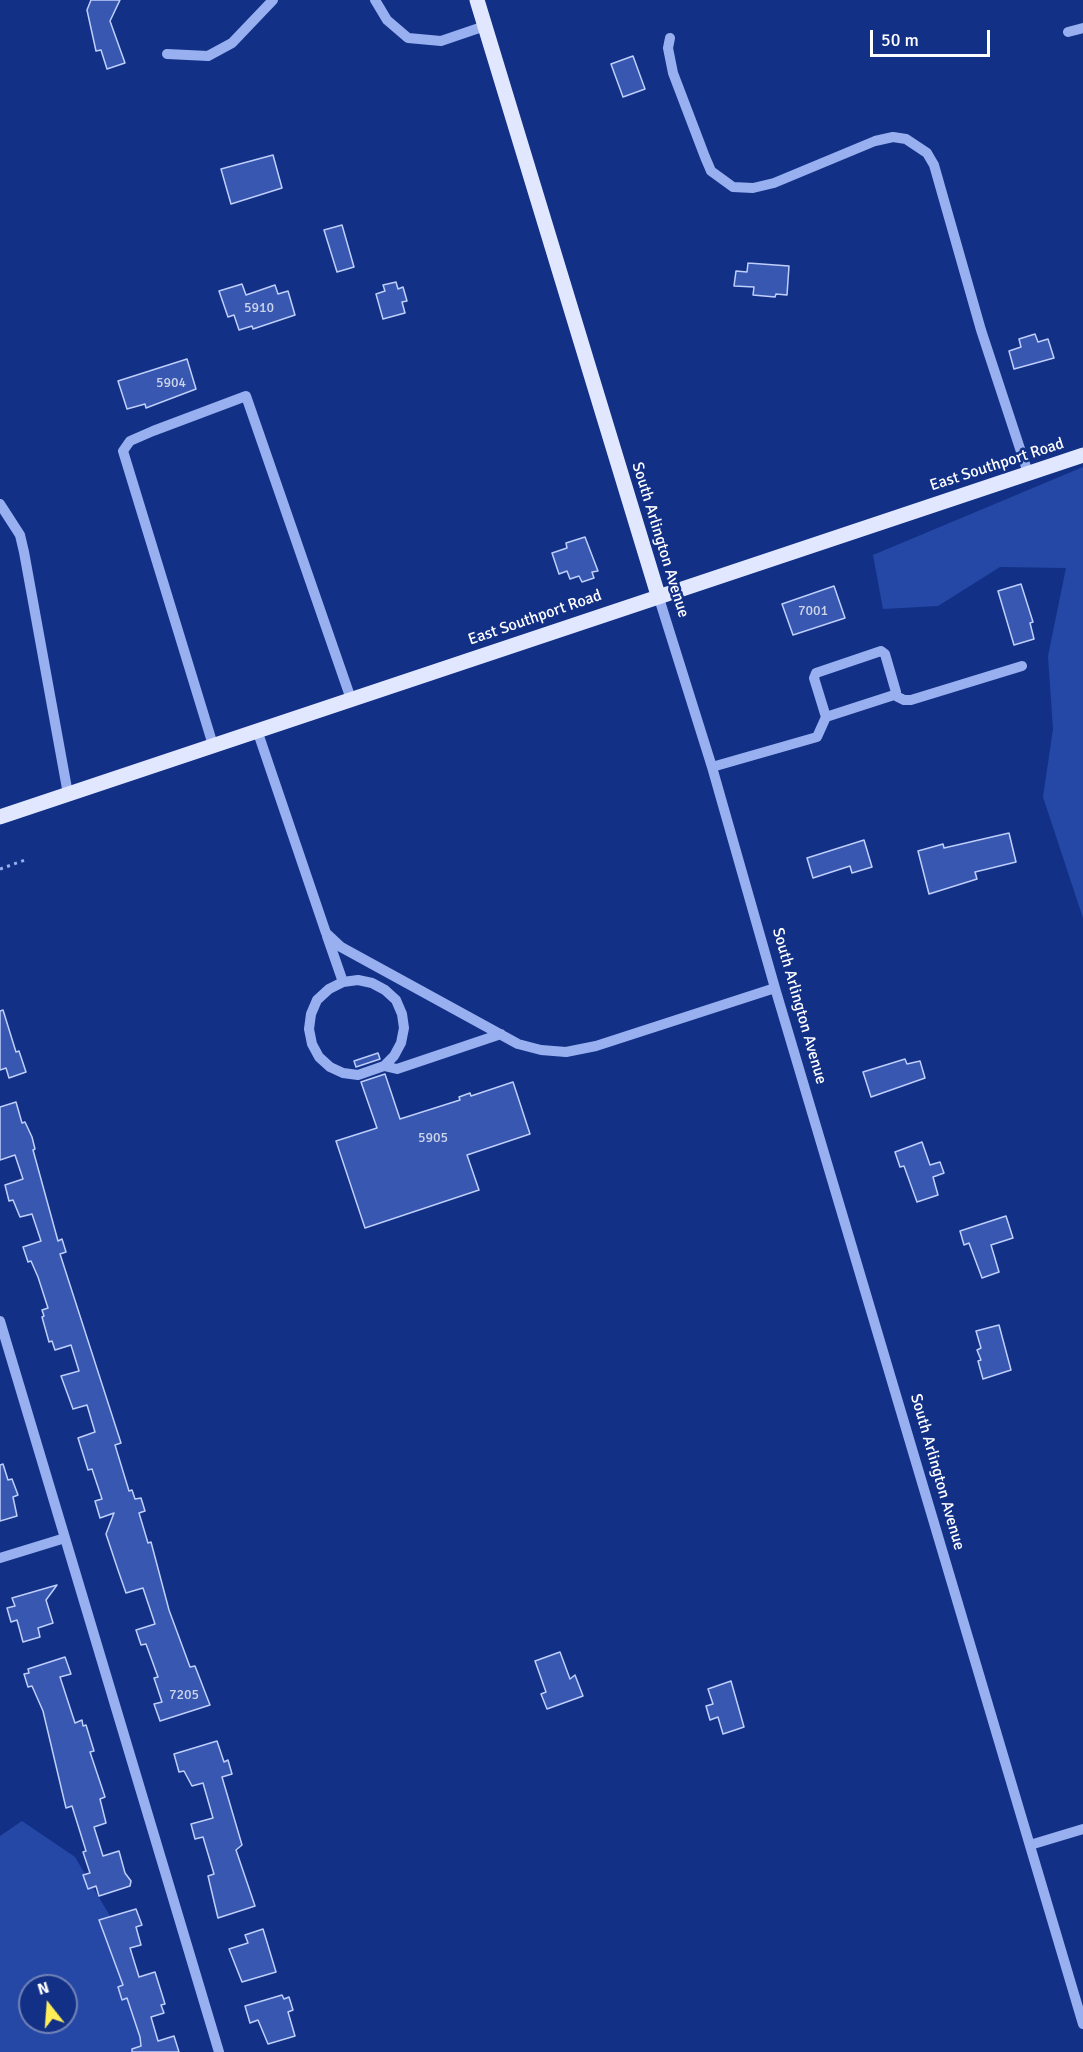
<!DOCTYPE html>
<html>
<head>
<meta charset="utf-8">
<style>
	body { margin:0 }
	#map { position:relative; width:1083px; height:2052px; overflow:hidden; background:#133087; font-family:Signika,sans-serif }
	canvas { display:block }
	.north { position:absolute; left:18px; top:1974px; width:60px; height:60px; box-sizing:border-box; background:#133087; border:2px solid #7183b7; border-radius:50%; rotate:343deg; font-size:16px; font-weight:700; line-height:24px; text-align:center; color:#fff }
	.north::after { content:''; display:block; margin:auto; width:21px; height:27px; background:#ffee57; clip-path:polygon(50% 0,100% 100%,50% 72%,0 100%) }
	.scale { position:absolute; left:870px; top:30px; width:120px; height:27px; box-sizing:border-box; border:3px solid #fff; border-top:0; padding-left:8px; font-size:18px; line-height:21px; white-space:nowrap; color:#fff; -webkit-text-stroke:4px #133087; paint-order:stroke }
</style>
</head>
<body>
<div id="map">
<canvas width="1083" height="2052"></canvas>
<div class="north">N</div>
<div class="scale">50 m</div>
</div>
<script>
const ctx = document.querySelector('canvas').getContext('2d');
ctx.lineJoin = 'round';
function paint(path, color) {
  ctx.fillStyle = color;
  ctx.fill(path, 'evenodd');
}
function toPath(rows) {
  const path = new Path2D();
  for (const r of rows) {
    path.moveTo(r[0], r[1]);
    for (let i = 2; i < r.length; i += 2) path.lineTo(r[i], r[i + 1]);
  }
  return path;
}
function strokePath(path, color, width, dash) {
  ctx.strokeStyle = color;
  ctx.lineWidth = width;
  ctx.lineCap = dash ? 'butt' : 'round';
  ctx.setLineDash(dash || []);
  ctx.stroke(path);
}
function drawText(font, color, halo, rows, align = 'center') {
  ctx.font = font + ' Signika,sans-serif';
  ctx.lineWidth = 5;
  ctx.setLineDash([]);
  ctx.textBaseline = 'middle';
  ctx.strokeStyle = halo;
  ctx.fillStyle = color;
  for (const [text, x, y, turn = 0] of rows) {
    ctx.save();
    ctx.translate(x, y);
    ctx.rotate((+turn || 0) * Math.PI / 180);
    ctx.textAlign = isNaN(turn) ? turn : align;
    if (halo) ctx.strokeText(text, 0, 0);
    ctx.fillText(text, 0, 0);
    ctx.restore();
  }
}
paint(toPath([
	[1083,467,1083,918,1043,797,1053,729,1048,656,1066,568,1000,567,938,606,883,609,873,555],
	[22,1821,75,1857,120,1933,153,2052,0,2052,0,1836],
	[30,1986,66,1986,66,2022,30,2022]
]), '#2548a6');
const building = toPath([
	[91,0,120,0,110,21,125,63,107,69,101,50,96,51,87,10,91,0],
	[633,56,645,89,623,97,611,64,633,56],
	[273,155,282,188,231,204,221,169,273,155],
	[342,225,354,267,337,272,324,230,342,225],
	[748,263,789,266,787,295,776,294,775,297,753,295,754,287,734,286,736,271,747,272,748,263],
	[396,282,398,289,403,287,407,301,402,302,405,313,383,319,376,294,385,291,383,285,396,282],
	[242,284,246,295,275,285,278,294,288,291,295,315,253,329,252,326,239,330,234,315,228,317,219,291,242,284],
	[1035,334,1038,342,1048,339,1054,358,1014,369,1009,351,1021,347,1019,339,1035,334],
	[187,359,196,389,146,408,145,404,127,409,118,381,187,359],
	[585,537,598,571,592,572,594,578,582,582,579,576,570,579,567,571,559,574,552,553,567,548,566,543,585,537],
	[1021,584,1033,622,1030,623,1034,639,1014,645,998,591,1021,584],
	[834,586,845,618,793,635,782,604,834,586],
	[1009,833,1016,862,975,872,977,879,929,894,918,851,943,844,944,848,1009,833],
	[864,840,872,867,852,873,850,866,813,878,807,858,864,840],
	[3,1010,16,1052,19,1051,26,1072,9,1078,6,1068,0,1070,0,1011,3,1010],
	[378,1053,380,1059,356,1067,354,1061,378,1053],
	[905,1059,907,1064,920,1061,925,1078,871,1097,863,1072,905,1059],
	[385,1074,400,1119,460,1100,459,1097,470,1093,471,1096,513,1082,530,1134,467,1155,479,1190,365,1228,336,1141,377,1128,361,1082,385,1074],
	[16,1102,22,1123,25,1122,32,1137,35,1149,33,1150,58,1241,62,1239,66,1252,60,1254,121,1443,115,1445,129,1491,132,1490,135,1499,141,1498,145,1511,139,1513,148,1543,151,1542,169,1610,190,1667,195,1666,210,1705,160,1721,154,1704,162,1702,154,1678,158,1677,146,1644,141,1645,136,1630,155,1624,143,1588,126,1593,118,1570,106,1534,114,1513,100,1518,95,1501,102,1499,92,1469,88,1470,78,1438,95,1432,87,1405,73,1409,61,1376,79,1371,71,1345,55,1350,52,1341,49,1342,42,1317,44,1316,42,1310,48,1308,38,1277,31,1261,28,1262,23,1247,41,1241,32,1214,20,1217,13,1200,9,1201,5,1185,23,1179,15,1155,0,1160,0,1107,16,1102],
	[922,1142,930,1165,940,1162,944,1173,933,1177,938,1195,917,1202,904,1166,900,1167,895,1152,922,1142],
	[1006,1216,1013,1238,991,1245,999,1272,982,1278,969,1243,964,1245,960,1231,1006,1216],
	[999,1325,1011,1370,983,1379,978,1361,981,1360,977,1350,981,1348,976,1331,999,1325],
	[3,1464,8,1480,12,1479,18,1495,13,1497,17,1516,0,1521,0,1465,3,1464],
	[57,1585,46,1600,53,1623,38,1628,40,1637,23,1642,17,1620,11,1622,7,1608,15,1606,12,1598,57,1585],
	[560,1652,570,1679,575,1675,583,1696,547,1709,541,1694,546,1692,535,1661,560,1652],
	[65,1657,71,1674,60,1677,75,1723,82,1720,83,1726,86,1725,94,1751,90,1752,105,1797,100,1799,106,1823,94,1827,103,1856,119,1851,125,1873,131,1881,130,1886,99,1896,96,1886,88,1889,83,1875,90,1873,83,1852,86,1851,72,1806,66,1808,43,1711,32,1686,28,1687,24,1674,29,1673,28,1669,65,1657],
	[731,1681,744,1727,723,1734,718,1717,710,1720,706,1706,713,1704,708,1689,731,1681],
	[217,1741,224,1762,228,1760,232,1774,222,1777,242,1845,236,1850,255,1906,218,1918,208,1876,214,1874,203,1837,195,1839,191,1824,213,1818,203,1783,192,1786,184,1771,179,1772,174,1754,217,1741],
	[136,1909,142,1925,136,1927,141,1945,130,1948,139,1977,155,1972,165,2004,161,2005,164,2013,151,2017,158,2041,174,2036,179,2052,132,2052,132,2049,141,2046,140,2037,127,1998,122,2000,118,1987,123,1985,99,1920,136,1909],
	[263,1929,276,1972,242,1982,229,1949,248,1943,245,1935,263,1929],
	[282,1995,284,1999,289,1997,293,2010,288,2012,295,2036,268,2044,258,2020,250,2023,245,2006,282,1995]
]);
paint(building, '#3757b0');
strokePath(building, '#bfcffb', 1.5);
strokePath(toPath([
	[0,869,28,859]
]), '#98b0ef', 3, [3, 4.5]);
strokePath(toPath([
	[375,0,387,20,408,38,441,41,485,26],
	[1068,32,1083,28],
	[670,38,668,48,673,73,705,157,711,171,733,187,753,188,774,183,875,141,893,137,906,139,927,153,934,165,981,330,1028,473],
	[167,54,208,56,232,43,273,0],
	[0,504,20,535,24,552,68,794],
	[658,595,712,767,775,988,1083,2024],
	[894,695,904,700,911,700,1022,666],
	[257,730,326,933,341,947,518,1044,541,1050,566,1052,596,1046,775,988],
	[213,745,123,451,130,441,153,431,246,396,351,699],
	[712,767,817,737,826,717,814,678,816,673,881,651,885,654,896,692,894,695,826,717],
	[327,936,343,982],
	[384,1066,394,1056,401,1043,404,1028,402,1014,396,1000,385,990,372,983,358,980,343,982,329,989,317,1000,311,1014,309,1029,312,1044,319,1057,330,1067,343,1073,358,1075,384,1066,397,1069,501,1034],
	[0,1321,219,2052],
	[0,1558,65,1538],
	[1030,1845,1083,1829]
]), '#98b0ef', 10);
strokePath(toPath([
	[477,0,658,595],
	[0,817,1083,455]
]), '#e1e7ff', 15);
drawText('14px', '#cdd5eb', null, [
	["5910",259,308],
	["5904",171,383],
	["7001",813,611],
	["5905",433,1138],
	["7205",184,1695]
]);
drawText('16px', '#fff', '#133087', [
	["East Southport Road",997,465,-18],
	["South Arlington Avenue",660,540,73],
	["East Southport Road",535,618,-19],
	["South Arlington Avenue",799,1006,74],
	["South Arlington Avenue",937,1472,74]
]);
</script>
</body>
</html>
